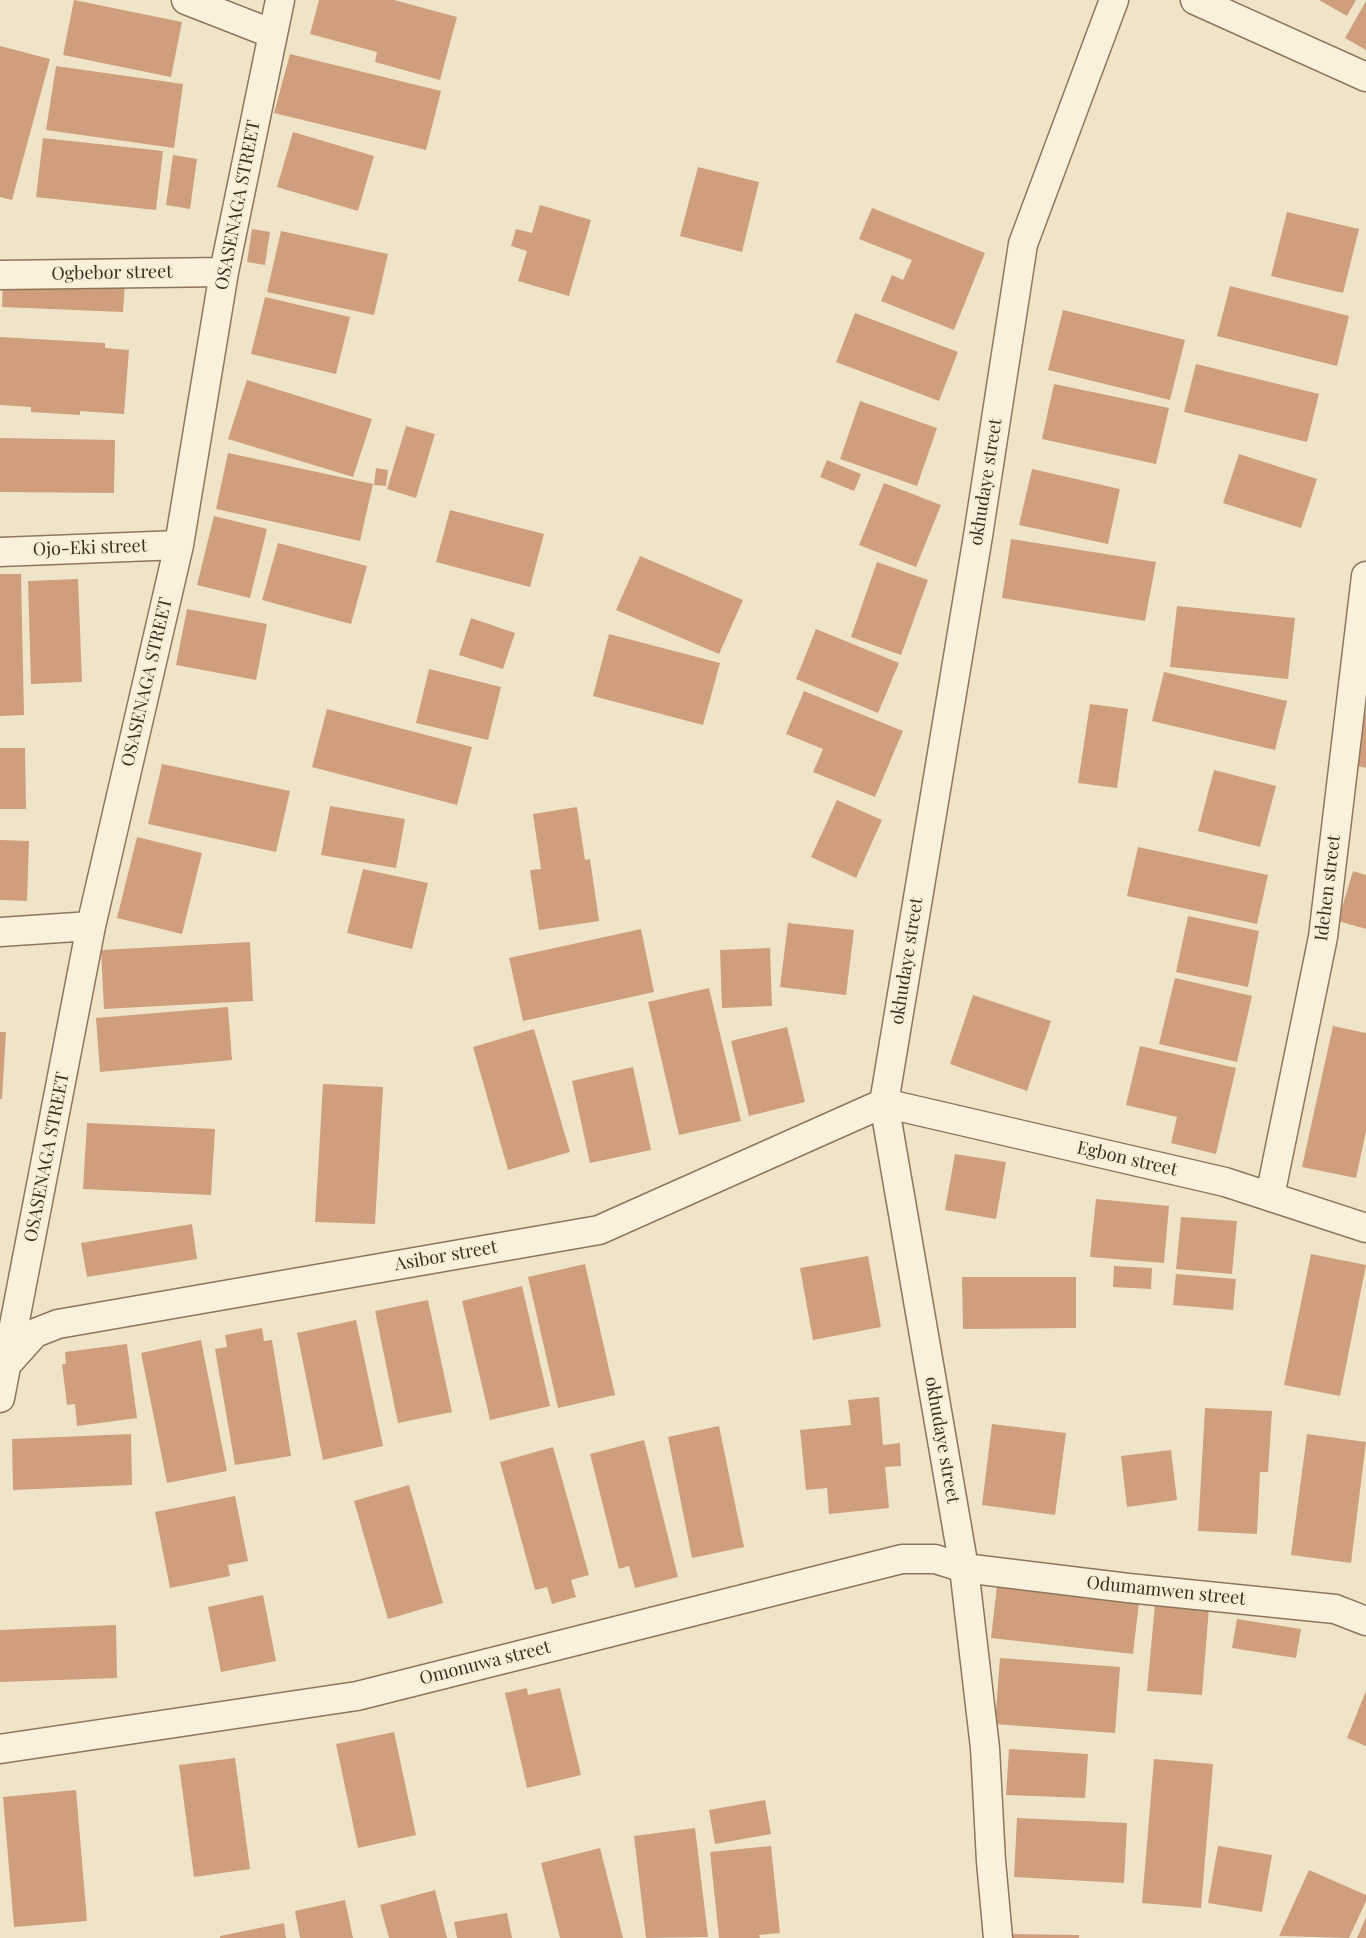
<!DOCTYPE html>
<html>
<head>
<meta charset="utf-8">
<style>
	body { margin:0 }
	canvas { display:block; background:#f0e4c8 }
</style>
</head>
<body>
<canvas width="1366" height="1938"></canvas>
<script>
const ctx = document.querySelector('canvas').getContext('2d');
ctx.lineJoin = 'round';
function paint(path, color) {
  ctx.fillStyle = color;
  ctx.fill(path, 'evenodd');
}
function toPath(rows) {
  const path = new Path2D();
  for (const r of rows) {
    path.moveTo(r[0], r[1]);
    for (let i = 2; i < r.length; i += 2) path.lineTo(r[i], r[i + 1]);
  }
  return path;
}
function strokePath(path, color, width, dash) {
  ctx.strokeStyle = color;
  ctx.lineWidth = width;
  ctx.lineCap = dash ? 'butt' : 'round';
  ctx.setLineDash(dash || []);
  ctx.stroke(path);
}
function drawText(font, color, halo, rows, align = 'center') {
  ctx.font = font + ' "Playfair Display",serif';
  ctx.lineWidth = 4.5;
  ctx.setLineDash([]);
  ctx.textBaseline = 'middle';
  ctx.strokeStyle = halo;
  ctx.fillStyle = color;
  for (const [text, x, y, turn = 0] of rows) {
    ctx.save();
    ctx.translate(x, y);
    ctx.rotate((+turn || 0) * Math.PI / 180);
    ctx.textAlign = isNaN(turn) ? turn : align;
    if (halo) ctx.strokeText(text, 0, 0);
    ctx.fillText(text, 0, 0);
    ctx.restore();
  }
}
paint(toPath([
	[74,0,182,22,171,77,63,55],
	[319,0,394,0,457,17,440,80,375,62,377,52,310,34],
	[1319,0,1356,0,1347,16],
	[1366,1,1366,50,1345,38],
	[0,46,50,59,12,200,0,197],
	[290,54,441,91,426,150,274,113],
	[56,66,183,84,174,148,46,130],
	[293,132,374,156,358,211,277,187],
	[43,138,163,151,156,210,36,197],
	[173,155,197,159,190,209,166,205],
	[698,167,759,182,742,252,680,236],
	[540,205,591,220,569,296,518,281,527,251,511,246,516,229,532,233],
	[872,208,985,253,954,330,881,301,892,275,903,280,912,260,859,239],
	[1287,212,1359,229,1343,293,1271,276],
	[252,229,270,232,265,265,247,262],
	[281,231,388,254,374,315,267,292],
	[3,278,125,283,123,312,2,307],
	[1230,286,1349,316,1337,366,1217,336],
	[265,297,350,317,336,374,251,354],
	[1063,310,1185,340,1170,400,1048,370],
	[855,313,958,352,939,401,836,362],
	[0,337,105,343,105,348,129,350,124,414,80,411,80,415,31,412,31,407,0,405],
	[1196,364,1319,394,1307,442,1184,412],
	[247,380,372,419,353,477,228,439],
	[1054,384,1169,408,1156,464,1042,439],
	[860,401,937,428,917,486,840,459],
	[406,426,435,434,416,498,387,489],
	[0,438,115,440,114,493,0,492],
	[228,453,373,484,360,541,216,509],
	[1239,454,1317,479,1301,528,1223,503],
	[827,460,861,474,854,491,820,477],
	[376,468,388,470,386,486,374,485],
	[1032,469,1120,489,1108,544,1019,525],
	[884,483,941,505,916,567,859,545],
	[450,510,544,534,530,587,436,562],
	[214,516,267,529,250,598,197,585],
	[1011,539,1156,562,1145,621,1002,598],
	[278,543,367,566,351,624,262,600],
	[640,556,743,600,719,654,616,610],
	[877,562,928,580,901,655,851,637],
	[0,574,21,574,24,715,0,716],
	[78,579,82,682,31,684,28,581],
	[1177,606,1295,618,1288,679,1170,667],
	[187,609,267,624,256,680,176,665],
	[471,618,515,633,503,669,459,655],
	[816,629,899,663,878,713,796,679],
	[609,634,720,663,703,725,593,696],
	[429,669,501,687,488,740,416,723],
	[1164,672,1287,701,1275,750,1152,721],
	[804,691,903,731,875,797,813,772,823,749,786,734],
	[1090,704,1128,709,1117,788,1078,783],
	[327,709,472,747,457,805,312,767],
	[1366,712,1366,768,1353,765],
	[0,748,25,748,26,809,0,809],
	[162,764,290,791,276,852,148,824],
	[1214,770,1276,786,1260,847,1198,831],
	[837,800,882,820,856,878,811,857],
	[330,806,405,819,396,868,321,855],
	[577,807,585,860,590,859,599,921,539,930,530,870,541,869,533,814],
	[137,837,202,853,182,934,117,918],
	[0,840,29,841,27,901,0,900],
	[1138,847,1268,875,1257,924,1127,896],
	[363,869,428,883,412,949,347,933],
	[1353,871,1366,875,1366,929,1338,921],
	[1188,916,1259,931,1248,987,1176,972],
	[788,923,854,930,846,995,780,987],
	[641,929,654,992,523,1021,509,958],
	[250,942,253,1001,104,1009,101,950],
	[770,948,772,1006,722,1008,720,950],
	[1175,978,1252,996,1237,1062,1159,1044],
	[709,988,741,1121,679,1135,648,1002],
	[973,995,1051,1021,1027,1091,950,1064],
	[228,1007,232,1060,100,1072,96,1018],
	[1333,1026,1366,1033,1366,1131,1356,1178,1302,1167],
	[787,1027,805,1102,749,1116,731,1041],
	[534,1029,570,1152,508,1170,473,1047],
	[0,1032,6,1032,2,1099,0,1099],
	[1140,1046,1236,1068,1216,1154,1171,1143,1177,1117,1126,1105],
	[633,1067,651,1150,590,1163,572,1081],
	[323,1084,383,1087,375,1224,315,1222],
	[87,1123,215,1129,211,1195,83,1189],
	[955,1154,1006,1162,996,1219,945,1210],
	[1096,1199,1169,1206,1164,1263,1090,1257],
	[1181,1217,1237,1221,1232,1274,1176,1269],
	[192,1224,197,1259,87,1277,81,1243],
	[1311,1254,1366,1265,1340,1396,1284,1385],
	[868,1256,881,1327,813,1340,800,1268],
	[585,1264,615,1395,558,1408,528,1277],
	[1114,1266,1152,1268,1151,1289,1113,1287],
	[1176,1274,1236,1279,1233,1310,1173,1305],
	[962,1277,1076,1277,1076,1328,963,1329],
	[522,1286,550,1406,490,1420,462,1301],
	[428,1300,452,1412,398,1423,375,1311],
	[356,1320,383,1446,323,1460,297,1333],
	[262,1328,264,1341,272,1340,291,1456,235,1465,215,1349,227,1347,225,1335],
	[201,1340,227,1471,167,1483,141,1353],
	[127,1344,137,1418,77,1426,75,1404,67,1405,62,1364,66,1364,65,1352],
	[879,1397,883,1445,900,1443,901,1466,885,1467,889,1508,829,1514,827,1488,806,1490,800,1430,851,1425,848,1400],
	[1205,1408,1272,1411,1268,1472,1260,1472,1257,1534,1198,1531],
	[992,1424,1066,1433,1055,1515,982,1505],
	[719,1426,744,1547,692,1558,668,1437],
	[131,1434,132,1485,13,1490,12,1439],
	[1307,1434,1366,1442,1351,1563,1291,1555],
	[644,1440,678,1577,635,1588,629,1566,619,1569,590,1454],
	[553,1447,589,1575,571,1580,576,1597,552,1604,547,1587,535,1590,500,1462],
	[1171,1450,1177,1500,1127,1507,1121,1456],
	[409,1485,443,1603,388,1619,354,1501],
	[235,1496,248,1561,228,1565,230,1576,170,1588,155,1512],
	[997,1586,1139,1602,1133,1654,991,1638],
	[263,1595,276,1661,221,1672,208,1607],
	[1155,1604,1209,1608,1202,1695,1147,1691],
	[1237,1619,1301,1629,1296,1658,1232,1648],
	[116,1625,117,1678,0,1682,0,1630],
	[1000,1658,1120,1667,1115,1733,995,1724],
	[527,1688,528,1695,560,1688,581,1775,527,1788,505,1693],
	[1366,1691,1366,1746,1347,1738],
	[394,1732,416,1835,358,1848,336,1744],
	[1009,1749,1088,1754,1085,1798,1006,1795],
	[235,1758,250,1869,194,1877,179,1765],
	[1154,1759,1213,1764,1201,1908,1142,1903],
	[76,1790,87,1921,14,1927,3,1797],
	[765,1800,771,1834,715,1844,709,1810],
	[1017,1818,1127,1823,1124,1883,1014,1877],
	[695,1828,708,1937,646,1938,634,1836],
	[771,1846,780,1933,759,1935,760,1938,719,1938,710,1852],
	[1218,1846,1272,1855,1262,1912,1208,1903],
	[600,1848,623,1938,560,1938,541,1863],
	[1309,1870,1366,1895,1366,1901,1349,1938,1279,1936],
	[435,1890,447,1938,389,1938,380,1905],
	[345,1900,353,1938,300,1938,295,1911],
	[507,1913,512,1938,457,1938,454,1922],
	[1366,1917,1366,1938,1357,1938],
	[284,1923,286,1938,220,1938,220,1936],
	[1008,1934,1079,1935,1079,1938,1007,1938]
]), '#cf9f7d');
const minor = toPath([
	[186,0,273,34],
	[1195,0,1366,77],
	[0,275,224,272],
	[0,552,179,545],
	[0,932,91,926],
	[1270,1196,1323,937,1366,576],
	[0,1364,8,1363,35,1333,58,1324,599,1230,884,1103,1225,1182,1366,1228],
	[0,1398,91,926,179,545,224,272,280,0],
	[0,1749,357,1696,902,1559,935,1559,964,1568,1128,1588,1335,1609,1366,1621],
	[998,1938,991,1861,985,1748,964,1568,884,1103,978,536,1023,244,1114,0]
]);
strokePath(minor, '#8d765c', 31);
strokePath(minor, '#faf1dc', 28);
drawText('18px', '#3d2e20', '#f7eed8', [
	["OSASENAGA STREET",238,205,-79],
	["Ogbebor street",112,273,-1],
	["okhudaye street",986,482,-81],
	["Ojo-Eki street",90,548,-2],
	["OSASENAGA STREET",147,682,-77],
	["Idehen street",1328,888,-83],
	["okhudaye street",907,961,-81],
	["OSASENAGA STREET",47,1157,-79],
	["Egbon street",1127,1159,13],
	["Asibor street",446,1256,-10],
	["okhudaye street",942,1440,80],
	["Odumamwen street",1166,1591,6],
	["Omonuwa street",485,1663,-14]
]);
</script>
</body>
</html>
